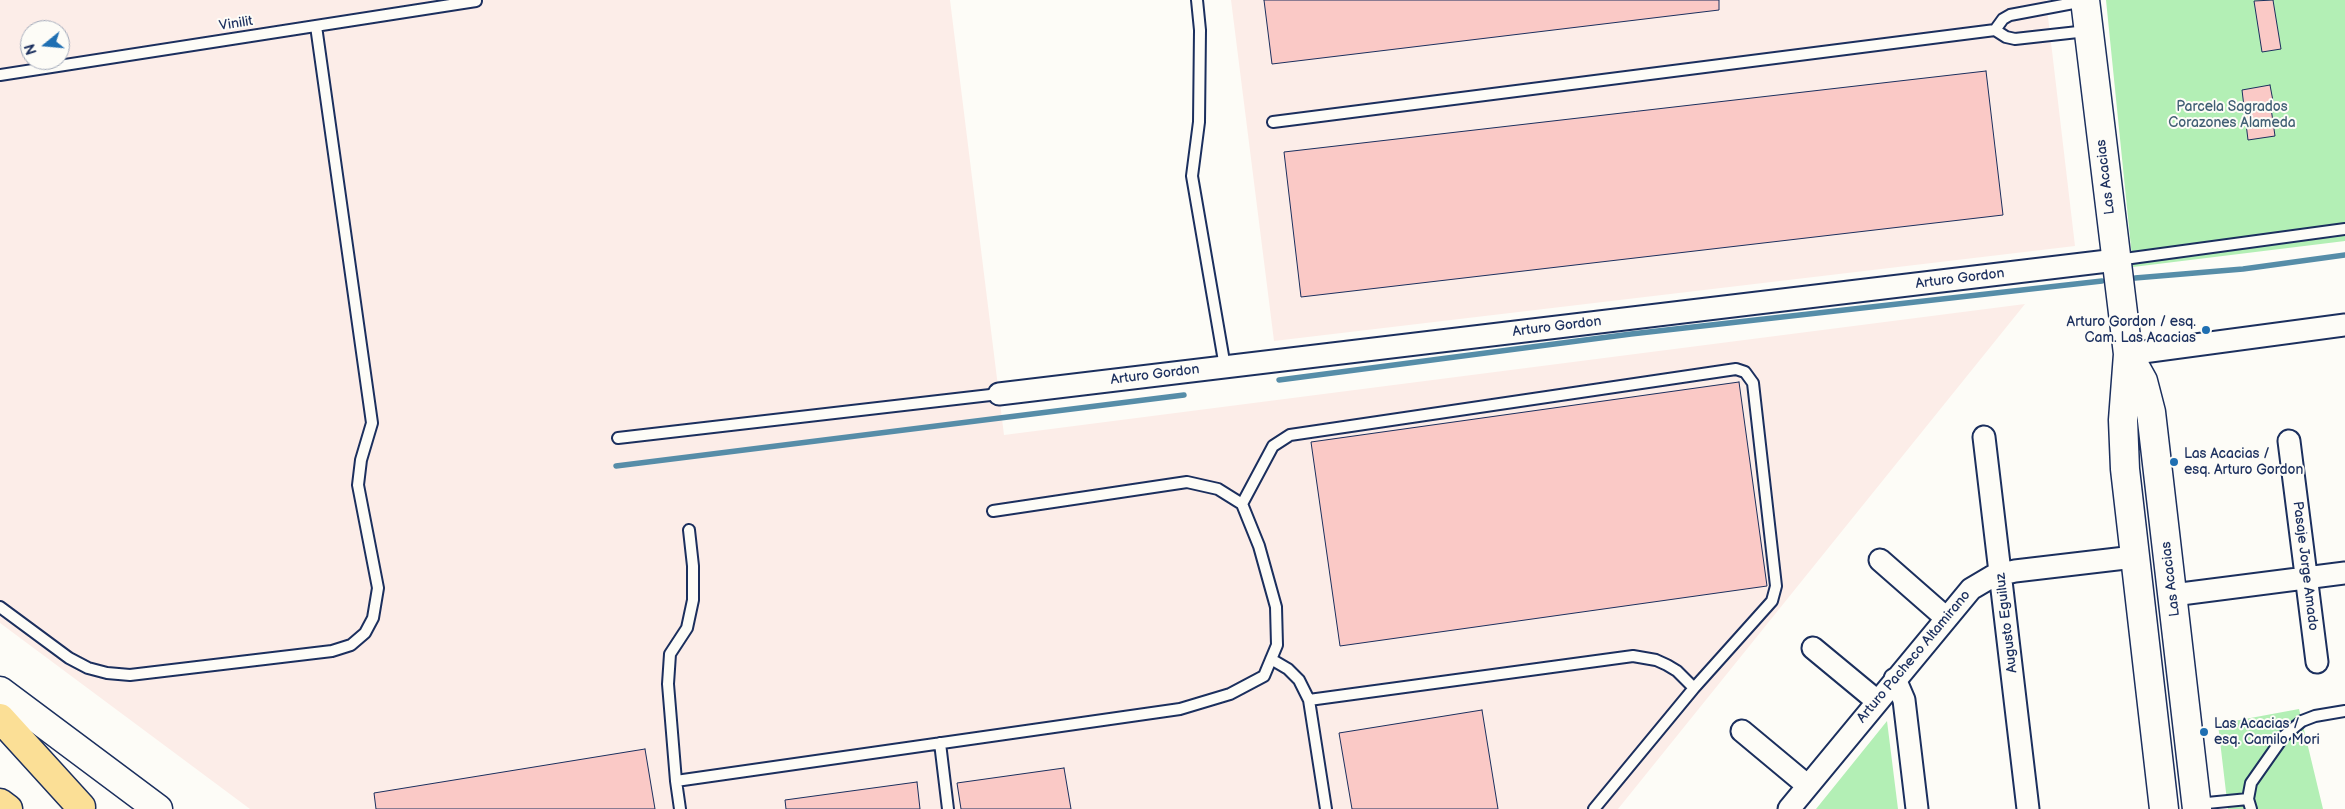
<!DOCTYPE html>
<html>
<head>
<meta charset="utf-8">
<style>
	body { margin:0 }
	#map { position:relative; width:2345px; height:809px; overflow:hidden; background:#fdfcf7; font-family:"Balsamiq Sans",sans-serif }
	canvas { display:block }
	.north { position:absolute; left:20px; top:20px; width:50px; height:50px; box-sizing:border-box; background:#fdfcf7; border:1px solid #a3aaba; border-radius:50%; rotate:253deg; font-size:14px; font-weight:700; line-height:20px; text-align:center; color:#1b2f5e }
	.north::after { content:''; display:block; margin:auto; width:18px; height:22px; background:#1f6fb2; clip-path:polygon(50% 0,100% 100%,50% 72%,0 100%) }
</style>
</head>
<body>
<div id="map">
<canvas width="2345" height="809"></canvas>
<div class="north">N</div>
</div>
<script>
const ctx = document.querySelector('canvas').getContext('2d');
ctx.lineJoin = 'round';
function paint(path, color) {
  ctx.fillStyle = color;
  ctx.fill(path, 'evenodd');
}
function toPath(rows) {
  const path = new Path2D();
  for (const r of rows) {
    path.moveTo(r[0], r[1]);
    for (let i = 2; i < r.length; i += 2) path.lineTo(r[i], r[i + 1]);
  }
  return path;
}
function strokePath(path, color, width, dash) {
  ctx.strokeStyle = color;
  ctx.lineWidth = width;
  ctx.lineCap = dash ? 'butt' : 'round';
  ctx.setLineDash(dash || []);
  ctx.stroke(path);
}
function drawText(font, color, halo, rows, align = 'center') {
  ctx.font = font + ' "Balsamiq Sans",sans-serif';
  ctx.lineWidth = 4;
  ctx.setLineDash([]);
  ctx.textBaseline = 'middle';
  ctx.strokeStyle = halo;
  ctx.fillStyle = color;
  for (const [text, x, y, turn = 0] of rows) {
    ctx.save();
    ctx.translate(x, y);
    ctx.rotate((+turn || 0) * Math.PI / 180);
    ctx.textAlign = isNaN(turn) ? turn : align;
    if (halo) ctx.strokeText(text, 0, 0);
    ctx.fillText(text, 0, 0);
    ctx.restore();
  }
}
paint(toPath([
	[0,0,950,0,1004,435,2025,304,1618,809,250,809,0,623],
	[30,30,60,30,60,60,30,60],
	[1231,0,2046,0,2075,246,1274,341]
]), '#fcede8');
paint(toPath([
	[2106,0,2345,0,2345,241,2133,267],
	[2299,709,2323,809,2228,809,2218,724],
	[1887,721,1898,809,1816,809]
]), '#b3efb5');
strokePath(toPath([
	[2135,278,2243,269,2345,255],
	[1279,380,1631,334,2102,281],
	[616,466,1184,395]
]), '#568da8', 5.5);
const building = toPath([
	[1264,0,1719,0,1719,10,1272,64,1264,0],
	[2273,0,2281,49,2262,52,2254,1,2273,0],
	[1986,71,2003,215,1301,297,1284,152,1986,71],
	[2270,85,2273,101,2270,101,2275,136,2248,140,2242,90,2270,85],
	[1739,382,1767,586,1340,646,1311,442,1739,382],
	[1482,710,1498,809,1352,809,1339,733,1482,710],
	[645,749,655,809,376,809,374,793,645,749],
	[1064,768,1071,809,961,809,957,783,1064,768],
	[917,782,920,809,786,809,785,800,917,782]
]);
paint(building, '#fac9c6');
strokePath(building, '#1b2f5e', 1);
const lane = toPath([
	[1197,0,1200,30,1199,122,1192,176,1225,367],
	[1995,30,2003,19,2010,15,2084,1],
	[0,75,476,1],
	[1273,122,1995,30,2006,37,2015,39,2087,31],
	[2117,260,2345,229],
	[618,438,999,394],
	[1242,504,1273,446,1290,435,1736,369,1745,372,1753,383,1776,586,1772,601,1694,688,1594,809],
	[0,607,69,658,88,668,107,673,130,675,332,651,351,645,365,633,373,618,378,588,358,485,361,460,372,423,316,26],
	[1271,659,1288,669,1299,680,1309,700,1326,809],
	[1309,700,1633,656,1656,660,1667,665,1677,671,1694,688],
	[940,743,948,809],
	[676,781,1180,709,1230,694,1264,676,1277,645,1276,607,1259,546,1242,504,1218,489,1187,482,993,511],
	[2197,804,2248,799],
	[680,809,676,781,668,684,670,654,687,628,693,600,693,566,689,530],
	[2251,809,2248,799,2251,783,2284,736,2302,721,2315,716,2345,711]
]);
const street = toPath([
	[2128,354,2345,325],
	[999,394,2116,260],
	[1984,437,2028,809],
	[2289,441,2317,662],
	[1880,560,1945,617],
	[2173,595,2345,573],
	[1813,648,1877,701],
	[1895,679,1904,700,1917,809],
	[1742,731,1808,786],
	[1789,809,1971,589,1993,576,2015,571,2134,557]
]);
const secondary = toPath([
	[2085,0,2128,354,2123,420,2125,469,2164,809],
	[2128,354,2143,381,2151,412,2197,809],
	[0,691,158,809]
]);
const highway = toPath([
	[0,718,81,807],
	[0,803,8,809]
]);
strokePath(lane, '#1b2f5e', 14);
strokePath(street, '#1b2f5e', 25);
strokePath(secondary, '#1b2f5e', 31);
strokePath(highway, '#1b2f5e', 31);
strokePath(lane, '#fdfcf7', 10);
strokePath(street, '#fdfcf7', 21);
strokePath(secondary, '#fdfcf7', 28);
strokePath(highway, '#fbdf96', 28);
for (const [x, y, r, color] of [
	[2206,330,5,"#1f6fb2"],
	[2174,462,5,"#1f6fb2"],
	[2204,732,5,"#1f6fb2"]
]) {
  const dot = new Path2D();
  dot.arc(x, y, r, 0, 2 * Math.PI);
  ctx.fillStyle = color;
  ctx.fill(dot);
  strokePath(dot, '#fdfcf7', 2);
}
drawText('14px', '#1b2f5e', '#fdfcf7', [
	["Vinilit",236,24,-9],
	["Las Acacias",2106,177,-97],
	["Arturo Gordon",1960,279,-7],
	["Arturo Gordon",1557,327,-7],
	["Arturo Gordon",1155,375,-7],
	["Pasaje Jorge Amado",2305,566,83],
	["Las Acacias",2171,579,-97],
	["Augusto Eguiluz",2007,623,-97],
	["Arturo Pacheco Altamirano",1914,657,-50]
]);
drawText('14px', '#415f74', '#fdfcf7', [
	["Parcela Sagrados",2232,107],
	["Corazones Alameda",2232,123]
]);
drawText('14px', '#1b2f5e', '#fdfcf7', [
	["Arturo Gordon / esq.",2196,322,"right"],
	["Cam. Las Acacias",2196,338,"right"],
	["Las Acacias /",2184,454],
	["esq. Arturo Gordon",2184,470],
	["Las Acacias /",2214,724],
	["esq. Camilo Mori",2214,740]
], 'left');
</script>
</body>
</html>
